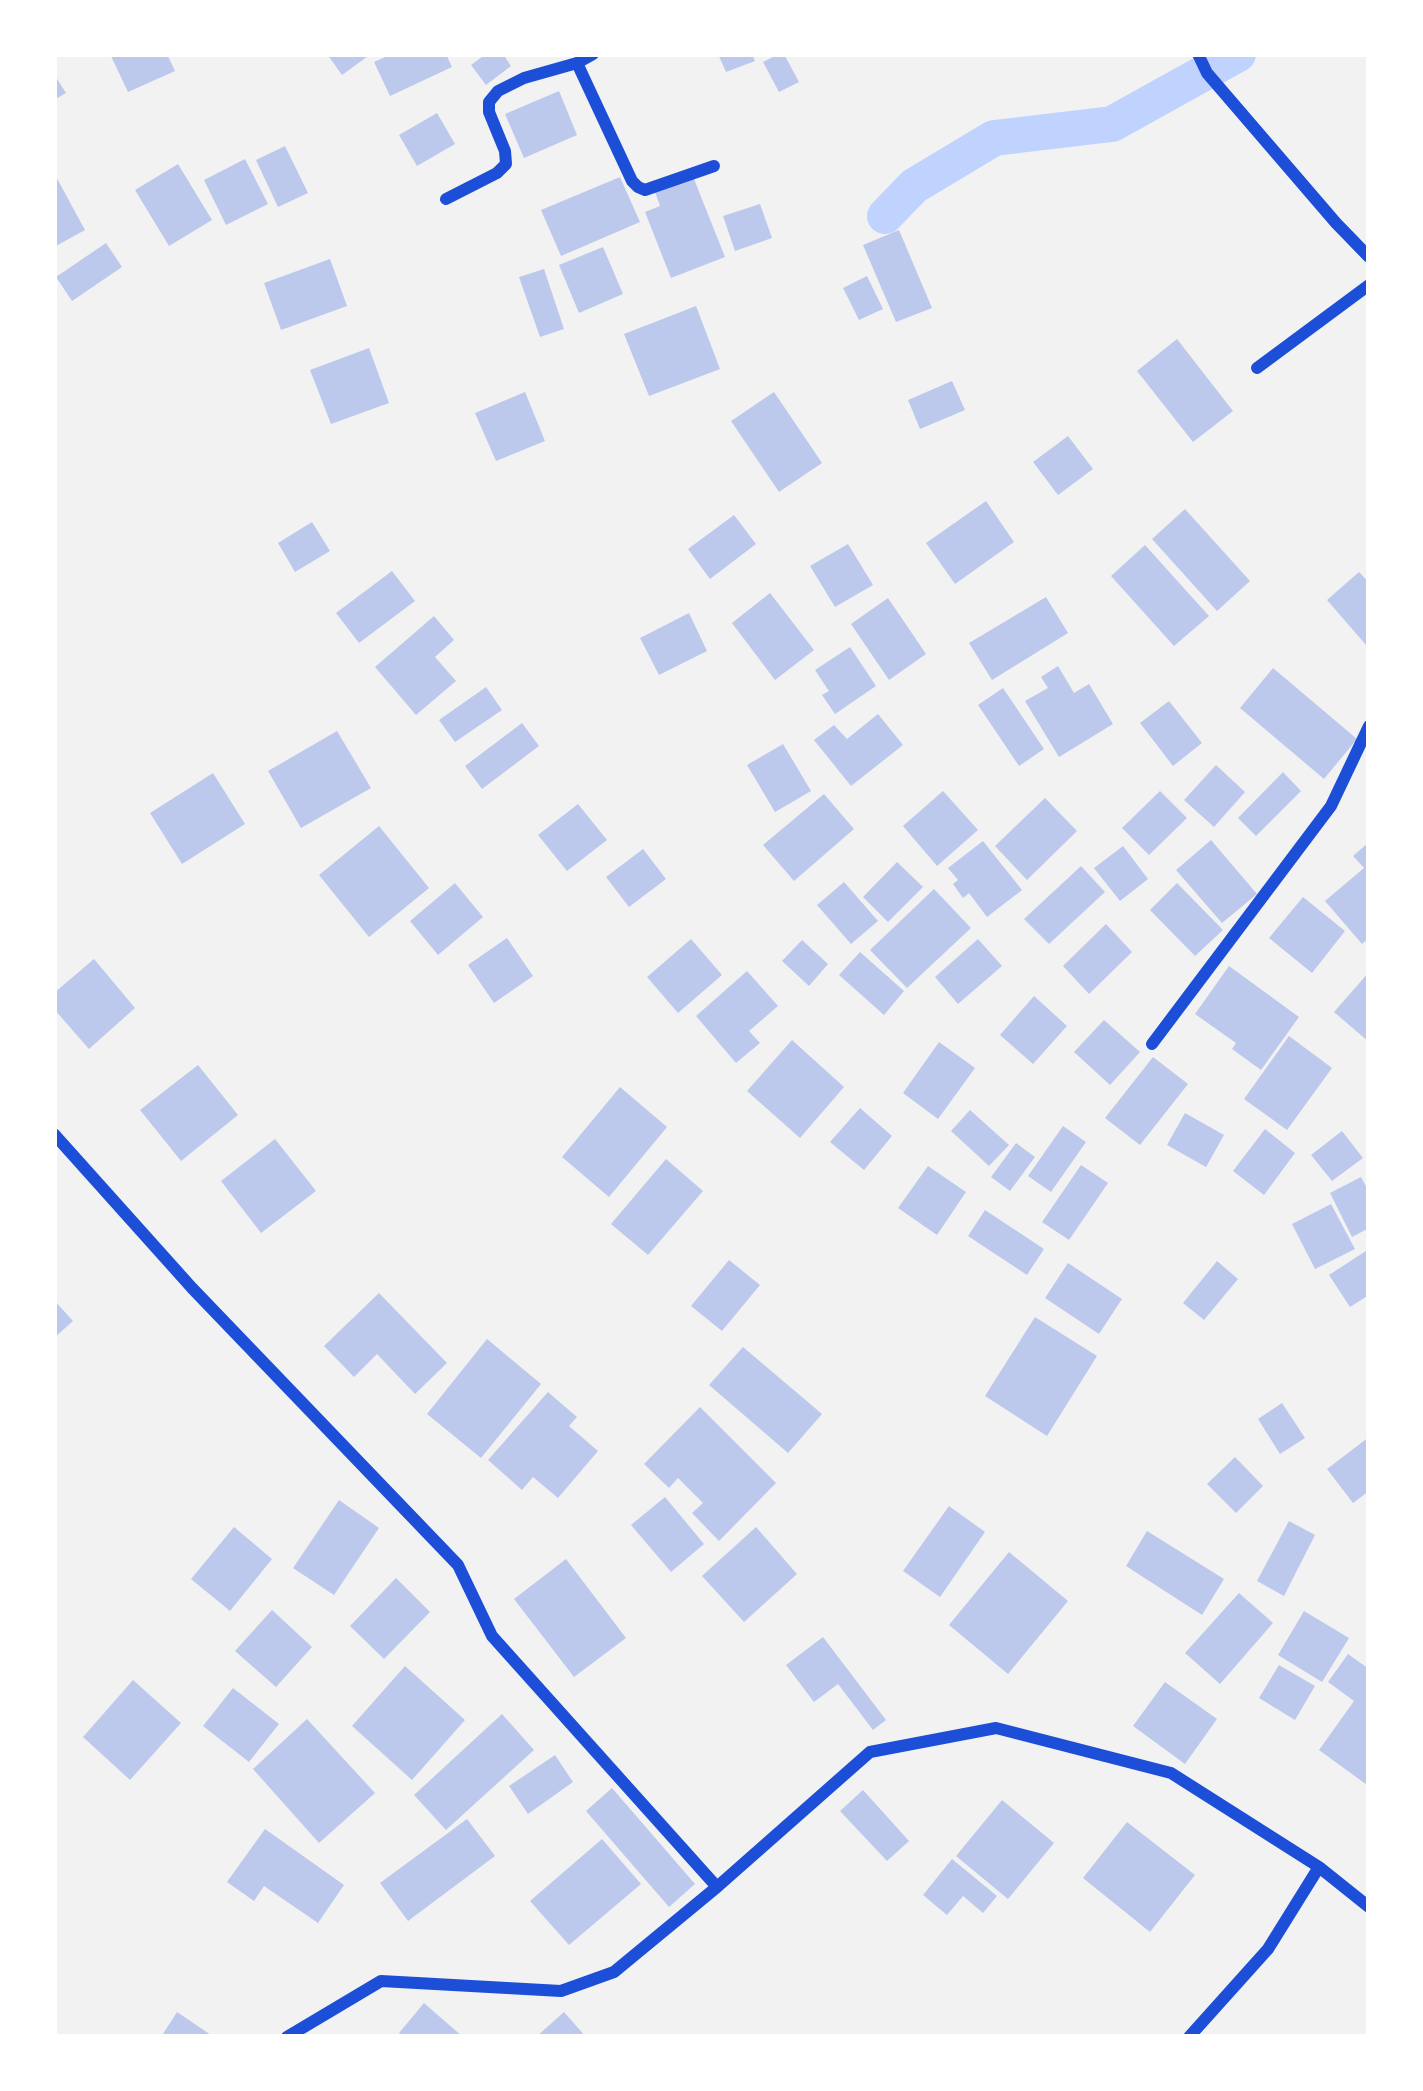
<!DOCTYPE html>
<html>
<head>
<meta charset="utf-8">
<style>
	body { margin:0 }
	#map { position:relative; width:1423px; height:2091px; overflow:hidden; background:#f2f2f2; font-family:Mulish,sans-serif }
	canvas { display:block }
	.frame { position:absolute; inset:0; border:57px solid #fff; pointer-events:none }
</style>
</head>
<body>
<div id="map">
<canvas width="1423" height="2091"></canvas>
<div class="frame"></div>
</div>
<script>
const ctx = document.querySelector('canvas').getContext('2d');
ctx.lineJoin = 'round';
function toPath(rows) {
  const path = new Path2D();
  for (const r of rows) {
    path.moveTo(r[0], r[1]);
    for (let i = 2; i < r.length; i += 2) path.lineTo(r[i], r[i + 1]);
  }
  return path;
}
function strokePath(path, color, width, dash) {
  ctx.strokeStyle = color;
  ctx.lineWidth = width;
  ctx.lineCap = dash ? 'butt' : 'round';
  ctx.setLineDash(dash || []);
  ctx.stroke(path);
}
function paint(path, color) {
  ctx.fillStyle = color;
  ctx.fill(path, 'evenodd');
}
strokePath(toPath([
	[885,216,914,186,994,138,1112,124,1238,54]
]), '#bfd3fe', 36);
paint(toPath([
	[110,54,167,54,175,71,128,92],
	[327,54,371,54,342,75],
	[392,54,446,54,452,67,390,96,374,62],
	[486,54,503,54,511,66,486,85,471,65],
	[718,54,752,54,755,61,726,72],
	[779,54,784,54,799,82,779,92,763,62],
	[54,74,66,93,54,100],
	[559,91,577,135,524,158,505,114],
	[437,113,455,144,417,166,399,135],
	[285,146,308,193,278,207,256,160],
	[245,159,268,204,226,225,204,180],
	[178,164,212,220,169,246,135,190],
	[54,173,85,230,54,247],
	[692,174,725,257,671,278,645,212,660,206,654,189],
	[620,177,640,222,561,256,541,210],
	[760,204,772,238,735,251,723,216],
	[899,230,932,308,896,322,863,245],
	[106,243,122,267,72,301,56,277],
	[603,247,623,294,579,313,559,265],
	[330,259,347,306,281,330,264,283],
	[544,269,564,329,540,337,519,277],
	[867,276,883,309,859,320,843,288],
	[696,306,720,369,649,396,624,334],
	[1177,339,1233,411,1193,442,1137,371],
	[369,348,389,403,331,424,310,370],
	[952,381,965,410,920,429,908,400],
	[525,392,545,441,496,461,475,413],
	[774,392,822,463,779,492,731,421],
	[1068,436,1093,469,1058,495,1033,462],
	[986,501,1014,542,955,584,926,543],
	[1185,509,1250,581,1217,611,1152,539],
	[734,515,756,544,710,579,688,549],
	[312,522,330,551,295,572,278,543],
	[848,544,873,585,835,607,810,566],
	[1145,545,1209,616,1174,646,1111,576],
	[392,571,415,601,359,643,336,613],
	[1359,572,1369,583,1369,643,1366,645,1327,600],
	[770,593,814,650,775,680,732,623],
	[1046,597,1068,633,992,680,969,643],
	[888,598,926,654,889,680,851,624],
	[689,613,707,651,659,675,640,638],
	[434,616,454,640,435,657,456,681,416,715,375,667],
	[850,647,876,686,835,714,822,695,829,691,815,670],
	[1058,666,1074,693,1089,684,1113,724,1059,757,1025,701,1048,688,1041,677],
	[1273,668,1357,739,1324,779,1240,708],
	[486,687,502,710,455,742,439,720],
	[1003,688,1044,749,1019,766,978,705],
	[1169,701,1202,743,1173,766,1140,723],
	[878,714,903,745,851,786,814,740,834,725,847,739],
	[522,723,539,746,482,789,465,766],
	[337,731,371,788,301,828,268,771],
	[783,744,811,791,775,812,747,765],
	[1216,765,1245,792,1214,827,1184,800],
	[1283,772,1301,791,1256,836,1238,818],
	[213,773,245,824,182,864,150,813],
	[943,791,978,830,937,866,903,826],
	[1160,791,1187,818,1149,855,1122,828],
	[824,794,854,829,794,881,763,845],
	[1045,798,1077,831,1027,880,995,846],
	[578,804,607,840,567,871,538,835],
	[379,826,429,888,369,937,319,875],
	[1211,840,1257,894,1222,923,1176,870],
	[983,841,1022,890,987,917,969,893,963,898,953,884,958,880,948,868],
	[1369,842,1369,938,1362,944,1325,901,1364,868,1353,856],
	[1123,846,1148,879,1120,901,1094,868],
	[643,849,666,879,629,907,606,877],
	[897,862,923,887,888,922,863,897],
	[1081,866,1105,892,1049,944,1024,919],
	[844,882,878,921,851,944,817,905],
	[455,883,483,917,438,955,410,921],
	[1177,883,1223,930,1195,956,1150,910],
	[934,889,971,928,907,988,870,950],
	[1303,897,1345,931,1312,973,1269,938],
	[1106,924,1132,952,1089,994,1063,966],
	[507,938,533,976,494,1003,468,965],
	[691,939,722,975,678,1013,647,977],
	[978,939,1002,966,958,1004,935,977],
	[802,940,828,964,809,986,782,961],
	[860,952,904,991,884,1015,839,975],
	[94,959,135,1008,89,1049,54,1009,54,993],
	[1229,966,1299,1017,1261,1070,1232,1049,1236,1043,1195,1014],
	[747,971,778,1006,749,1031,760,1043,736,1063,696,1016],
	[1369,972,1369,1042,1334,1012],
	[1034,996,1067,1026,1033,1064,1000,1035],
	[1104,1020,1140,1052,1110,1085,1074,1052],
	[1289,1036,1332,1068,1287,1130,1244,1099],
	[792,1040,844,1087,800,1138,747,1091],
	[939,1042,975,1068,938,1119,903,1093],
	[1153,1057,1188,1084,1140,1145,1105,1118],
	[198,1065,238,1115,181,1161,140,1110],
	[620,1087,667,1127,609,1197,562,1157],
	[860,1108,892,1136,864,1170,830,1142],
	[970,1110,1009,1145,989,1166,951,1131],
	[1185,1113,1224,1135,1206,1167,1167,1145],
	[1063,1126,1086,1142,1051,1192,1028,1176],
	[1265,1129,1295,1153,1264,1195,1233,1171],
	[1342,1131,1363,1158,1332,1181,1311,1155],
	[275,1139,316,1191,261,1233,221,1181],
	[1016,1143,1035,1157,1010,1191,991,1177],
	[666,1159,703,1191,648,1255,611,1224],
	[1081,1165,1108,1183,1069,1240,1042,1222],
	[928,1166,966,1192,937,1235,898,1208],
	[1361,1177,1369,1192,1369,1228,1352,1237,1330,1193],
	[1331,1204,1355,1249,1315,1269,1292,1224],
	[985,1210,1044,1249,1027,1275,968,1236],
	[1369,1249,1369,1295,1350,1307,1329,1275],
	[729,1260,760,1285,722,1331,691,1306],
	[1217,1261,1238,1279,1204,1320,1183,1303],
	[1068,1263,1122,1299,1099,1334,1045,1298],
	[379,1293,447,1363,415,1394,377,1354,354,1377,324,1346],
	[54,1300,73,1321,54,1338],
	[1035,1317,1097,1356,1047,1436,985,1396],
	[487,1339,541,1384,481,1458,427,1414],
	[743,1347,822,1414,788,1453,709,1385],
	[548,1392,577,1417,569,1426,598,1451,558,1498,533,1477,522,1490,488,1460],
	[1282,1403,1305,1438,1280,1454,1258,1419],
	[700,1407,776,1483,719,1541,692,1513,703,1503,678,1478,669,1488,644,1464],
	[1369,1437,1369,1491,1353,1503,1327,1469],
	[1235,1457,1263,1486,1236,1513,1207,1484],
	[665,1497,704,1544,671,1572,631,1525],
	[339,1500,379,1528,334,1595,293,1568],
	[949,1506,985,1532,940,1597,903,1571],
	[1289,1521,1315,1535,1284,1596,1257,1581],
	[234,1527,272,1559,230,1611,191,1579],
	[756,1527,797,1574,744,1622,702,1576],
	[1147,1531,1224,1579,1202,1615,1126,1566],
	[1009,1552,1068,1601,1008,1674,949,1625],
	[566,1559,626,1638,574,1677,514,1599],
	[396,1578,430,1612,384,1659,350,1626],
	[1239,1593,1273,1623,1220,1684,1185,1653],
	[272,1610,312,1647,276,1687,235,1651],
	[1304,1611,1349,1638,1322,1682,1278,1655],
	[823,1637,886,1720,873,1730,838,1684,814,1702,786,1665],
	[1348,1654,1369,1669,1367,1785,1319,1750,1354,1701,1328,1682],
	[1279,1665,1315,1686,1295,1720,1259,1698],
	[405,1666,465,1720,412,1780,352,1726],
	[133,1680,181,1723,130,1780,83,1737],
	[1165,1682,1217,1719,1185,1764,1133,1726],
	[233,1688,279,1724,249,1762,203,1726],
	[502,1714,534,1750,446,1830,414,1795],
	[307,1719,375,1793,319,1843,253,1769],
	[555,1755,573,1782,528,1814,509,1786],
	[612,1788,695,1884,669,1907,586,1811],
	[863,1790,909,1841,887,1861,840,1811],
	[1002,1800,1054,1843,1008,1899,956,1856],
	[467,1819,495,1856,408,1921,380,1883],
	[1127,1822,1195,1875,1150,1932,1083,1878],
	[265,1829,344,1885,318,1923,264,1886,254,1901,227,1882],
	[602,1839,641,1884,569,1945,530,1901],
	[952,1859,997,1896,983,1913,963,1896,947,1915,923,1895],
	[424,2003,463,2037,404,2037,399,2033],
	[177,2012,214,2037,161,2037],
	[564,2012,586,2037,536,2037]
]), '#bdc9ec');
strokePath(toPath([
	[1198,54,1207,73,1336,223,1369,257],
	[577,63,632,181,638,187,645,190,714,166],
	[446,199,497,173,506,164,505,151,489,112,489,102,498,91,524,78,577,63,593,54],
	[1257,368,1369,285],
	[1152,1044,1331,806,1369,726],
	[54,1134,192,1288,458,1565,492,1636,717,1887],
	[287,2037,381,1981,561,1991,614,1972,717,1887,870,1752,996,1728,1171,1773,1319,1867,1369,1907],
	[1189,2037,1268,1949,1319,1867]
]), '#1d4ed8', 12);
</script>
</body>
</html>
